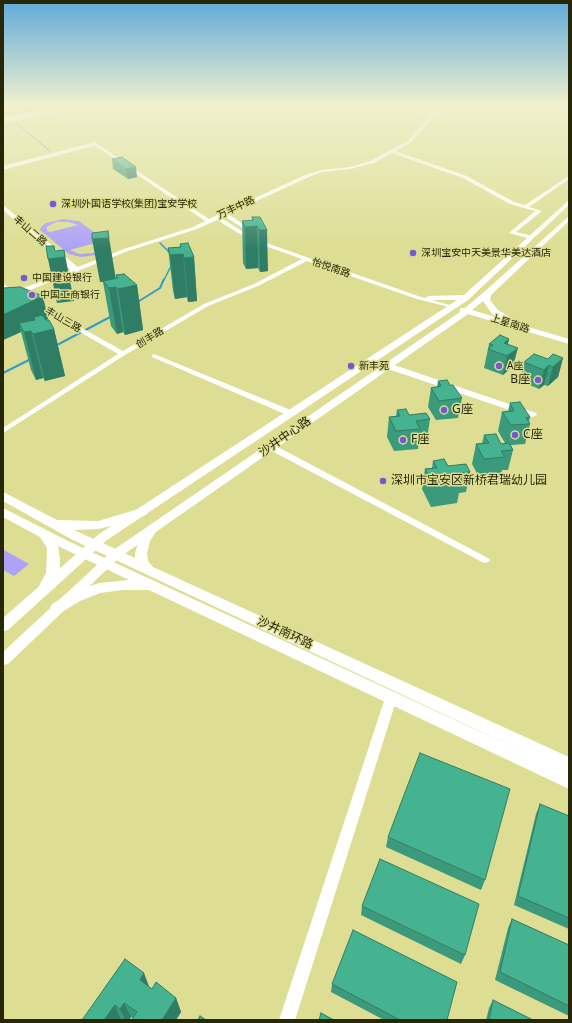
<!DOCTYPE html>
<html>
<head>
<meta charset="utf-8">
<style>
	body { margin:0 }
	#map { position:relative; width:572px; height:1023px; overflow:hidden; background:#ddde93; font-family:"Noto Sans",sans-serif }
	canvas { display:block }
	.frame { position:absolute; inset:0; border:4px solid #272707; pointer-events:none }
</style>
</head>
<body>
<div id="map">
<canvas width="572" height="1023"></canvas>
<div class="frame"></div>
</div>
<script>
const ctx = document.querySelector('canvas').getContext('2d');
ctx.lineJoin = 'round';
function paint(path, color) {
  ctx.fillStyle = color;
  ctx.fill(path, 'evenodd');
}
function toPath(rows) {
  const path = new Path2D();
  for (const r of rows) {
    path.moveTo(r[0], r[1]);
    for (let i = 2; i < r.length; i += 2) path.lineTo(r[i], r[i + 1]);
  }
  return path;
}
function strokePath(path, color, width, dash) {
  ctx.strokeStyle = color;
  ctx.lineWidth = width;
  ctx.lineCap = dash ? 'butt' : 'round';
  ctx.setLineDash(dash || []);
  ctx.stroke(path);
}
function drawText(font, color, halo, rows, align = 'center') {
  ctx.font = font + ' "Noto Sans","Noto Sans SC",sans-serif';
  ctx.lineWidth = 3;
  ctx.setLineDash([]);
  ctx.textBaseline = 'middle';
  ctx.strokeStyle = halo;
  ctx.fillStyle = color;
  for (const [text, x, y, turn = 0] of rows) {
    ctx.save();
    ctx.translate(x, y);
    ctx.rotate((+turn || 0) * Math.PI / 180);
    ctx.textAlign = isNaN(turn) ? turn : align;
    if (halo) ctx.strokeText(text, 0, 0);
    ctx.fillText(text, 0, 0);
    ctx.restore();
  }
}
paint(toPath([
	[63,219,79,221,107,242,96,255,81,257,69,254,40,230,41,227,46,223],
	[56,222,69,222,78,225,50,232,47,231,47,227],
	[99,242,100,251,94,253,79,254,70,250],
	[4,550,29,564,14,576,3,570]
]), '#aea2f7');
strokePath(toPath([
	[16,123,50,151]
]), '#339cc6', 1);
strokePath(toPath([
	[160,243,170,253],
	[164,280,171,266]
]), '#339cc6', 1.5);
strokePath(toPath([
	[136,303,160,288,164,279],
	[57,345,112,316],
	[3,373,31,359]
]), '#339cc6', 2);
paint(toPath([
	[358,105,372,105,434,113,454,105,460,105,435,115,410,143,395,151,467,176,514,202,525,205,569,176,569,179,529,207,542,211,516,232,533,236,534,237,531,239,509,233,535,211,510,204,463,178,392,153,374,163,350,169,322,172,309,177,228,214,254,231,254,233,250,233,224,216,221,218,242,231,272,245,421,297,453,306,453,308,417,299,307,261,258,286,208,306,125,355,3,433,3,428,118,354,33,305,33,303,37,303,123,351,204,304,254,284,302,259,268,247,238,233,217,220,197,229,128,251,20,294,19,295,3,300,3,296,11,293,3,289,3,284,16,291,124,249,193,227,205,221,94,145,94,143,96,143,209,219,305,175,321,170,350,167,370,161,408,141,431,115,358,105],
	[154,354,293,411,294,413,290,415,287,415,152,357,152,355,154,354],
	[385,364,391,364,536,413,537,415,533,417,530,417,385,368,385,364],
	[268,445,274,445,488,558,490,560,488,562,485,563,482,562,268,449,267,447,268,445],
	[391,693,395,695,397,698,295,1020,279,1020,385,698,387,695,391,693]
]), '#fff');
paint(toPath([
	[95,142,97,145,3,170,3,166,95,142],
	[569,200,569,205,468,300,107,540,8,630,3,631,3,618,99,534,457,300,429,300,425,298,429,296,464,295,569,200],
	[3,205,79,268,79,272,73,272,3,210,3,205],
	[569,216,569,221,491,295,490,300,498,310,510,317,511,319,508,321,569,339,569,344,468,314,120,557,8,664,3,665,3,652,112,551,460,312,460,308,465,308,484,292,569,216],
	[483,301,492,314,502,319,472,310,483,301]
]), '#fff');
paint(toPath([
	[22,105,32,105,3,112,3,110,22,105],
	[76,105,88,105,3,123,3,119,76,105],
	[3,492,57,520,98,521,142,508,146,509,148,512,146,515,123,523,98,529,74,530,135,558,135,553,140,538,147,527,155,527,157,530,150,541,147,553,148,561,153,567,569,757,569,773,566,772,569,773,569,789,149,590,123,590,100,593,80,601,62,612,57,613,52,612,50,608,52,604,70,593,99,583,129,580,58,546,60,559,60,573,51,589,46,591,41,589,39,586,46,573,47,548,40,537,3,517,3,508,70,542,522,751,71,539,3,501,3,492]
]), '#fff');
paint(toPath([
	[61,105,75,105,3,120,3,116,61,105]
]), '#fff');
strokePath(toPath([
	[3,116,60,105]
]), '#5e5e31', 1, [3.5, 2]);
paint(toPath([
	[112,159,137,177,128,179,113,169],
	[252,217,260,217,268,271,260,272,258,268,246,269,243,263,242,221,252,221],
	[180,244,194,257,197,301,188,302,187,297,175,299,173,291,168,248,180,247],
	[116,275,137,285,143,330,125,335,123,332,117,334,111,326,103,282,100,282,116,278],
	[3,288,48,319,46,320,54,329,65,376,45,381,43,378,36,380,31,370,21,332,3,340],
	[509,339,508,344,513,366,503,375,484,368,489,344],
	[563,358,558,377,548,386,544,385,539,389,520,381,524,362,548,359],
	[438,381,450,385,462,398,458,418,436,420,428,407,431,388,437,387],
	[510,403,530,417,529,422,530,424,525,444,511,445,513,450,508,470,502,470,500,478,480,479,472,464,476,444,482,443,484,435,501,444,505,443,498,431,502,412,508,411],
	[397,410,409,415,430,419,427,439,419,440,418,449,394,451,387,437,389,417,396,416],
	[433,461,448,466,470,472,466,492,459,493,457,503,431,507,422,489,425,469,432,468],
	[540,804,569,816,569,929,514,905,536,814],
	[388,837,485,880,481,890,386,847],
	[362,906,465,955,461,964,361,915],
	[512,919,569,945,569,1016,495,980,508,928],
	[332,984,447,1020,384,1020,331,992],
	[149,987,152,989,176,998,181,1012,176,1020,133,1020,133,1018,131,1017,129,1020,82,1020],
	[493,1000,533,1020,486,1020,489,1008]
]), '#3b997c');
paint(toPath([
	[136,167,137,177,128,179,126,169],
	[257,226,258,268,246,269,245,227],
	[259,230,267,230,268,271,260,272],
	[108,231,116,280,100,282,92,239],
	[54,246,56,258,64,250,74,301,57,303,48,259],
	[183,254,187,297,175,299,170,255],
	[194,257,197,301,188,302,184,258],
	[137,285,143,330,125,335,118,289],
	[116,287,123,332,117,334,109,288],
	[43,296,48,319,36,325,35,320,34,317,36,325,19,323,21,332,3,340,3,315],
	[54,329,65,376,45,381,33,334],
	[31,331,43,378,36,380,24,332],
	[509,339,505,355,504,343],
	[518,348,513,366,503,375,507,356],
	[563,358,558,377,548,386,553,367],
	[549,365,544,385,539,389,544,370],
	[144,973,150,989,140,980],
	[176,998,181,1012,176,1020,162,1020],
	[124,1003,131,1017,129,1020,125,1020,120,1009],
	[115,1005,121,1020,104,1020]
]), '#307d65');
const building = toPath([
	[122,157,136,167,126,169,112,159,122,157],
	[252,217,260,217,267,230,259,230,257,226,245,227,242,221,254,220,252,217],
	[108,231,109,238,92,239,92,233,108,231],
	[188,243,194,257,184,258,183,254,170,255,168,248,181,247,180,244,188,243],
	[46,246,54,246,55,251,64,250,65,257,48,259,46,246],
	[124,274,137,285,118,289,116,287,109,288,103,281,118,278,116,275,124,274],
	[20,287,43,296,3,315,3,288,20,287],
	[42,315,46,320,49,320,54,329,33,334,31,331,24,332,19,323,35,320,34,317,42,315],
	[500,335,509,339,504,343,518,348,507,356,488,349,493,345,489,344,500,335],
	[534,354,548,359,553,354,563,358,553,367,549,365,544,370,524,362,534,354],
	[447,380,450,385,453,385,462,398,439,401,431,388,441,386,438,381,447,380],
	[520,402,530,417,526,418,530,424,511,425,502,412,514,411,510,403,520,402],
	[406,409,409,415,426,413,430,419,416,421,420,429,396,431,389,417,400,416,397,410,406,409],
	[496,434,501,444,509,443,513,450,501,451,505,457,484,459,476,444,489,443,484,435,496,434],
	[444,459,448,466,466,464,470,472,455,473,461,483,434,486,425,469,437,468,433,461,444,459],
	[420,753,510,789,485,880,388,837,420,753],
	[540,804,569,816,569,918,518,896,540,804],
	[380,859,479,904,465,955,362,906,380,859],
	[512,919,569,945,569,1006,500,972,512,919],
	[353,930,457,982,447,1020,400,1020,332,984,353,930],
	[125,959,144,973,140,980,152,989,156,982,176,998,162,1020,133,1020,132,1019,137,1012,124,1003,120,1009,115,1005,104,1020,82,1020,125,959],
	[493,1000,533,1020,489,1020,493,1000],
	[321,1013,334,1020,319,1020,321,1013],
	[200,1016,206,1020,198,1020,200,1016]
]);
paint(building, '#45b290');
strokePath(building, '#307d65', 1);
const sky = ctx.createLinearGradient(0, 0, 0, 249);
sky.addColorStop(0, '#5faada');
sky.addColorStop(0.42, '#f0f0ce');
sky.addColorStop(1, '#f0f0ce00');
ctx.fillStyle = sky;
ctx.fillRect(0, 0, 572, 249);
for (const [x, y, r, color] of [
	[53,204,4,"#7459d3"],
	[413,253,4,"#7459d3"],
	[24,278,4,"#7459d3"],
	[32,295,4,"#7459d3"],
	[351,366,4,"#7459d3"],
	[499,366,4,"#7459d3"],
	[538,380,4,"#7459d3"],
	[444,410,4,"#7459d3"],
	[515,435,4,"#7459d3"],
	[403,440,4,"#7459d3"],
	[383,481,4,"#7459d3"]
]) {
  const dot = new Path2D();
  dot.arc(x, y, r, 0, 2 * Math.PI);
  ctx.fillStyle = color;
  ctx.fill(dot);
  strokePath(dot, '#ddde93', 1.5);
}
drawText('10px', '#272707', '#ddde93', [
	["深圳外国语学校(集团)宝安学校",61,204],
	["深圳宝安中天美景华美达酒店",421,253],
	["中国建设银行",32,278],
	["中国工商银行",40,295],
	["新丰苑",359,366],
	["A座",507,366]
], 'left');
drawText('10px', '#272707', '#ddde93', [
	["万丰中路",236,208,-25],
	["丰山二路",30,231,41],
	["怡悦南路",331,268,19],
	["丰山三路",63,320,30],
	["上星南路",510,324,17],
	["创丰路",150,338,-31]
]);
drawText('12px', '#272707', '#ddde93', [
	["B座",530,380,"right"],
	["G座",452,410],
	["C座",523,435],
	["F座",411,440],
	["深圳市宝安区新桥君瑞幼儿园",391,481]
], 'left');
drawText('12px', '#272707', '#ddde93', [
	["沙井中心路",285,437,-35],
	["沙井南环路",285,633,25]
]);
</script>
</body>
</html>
